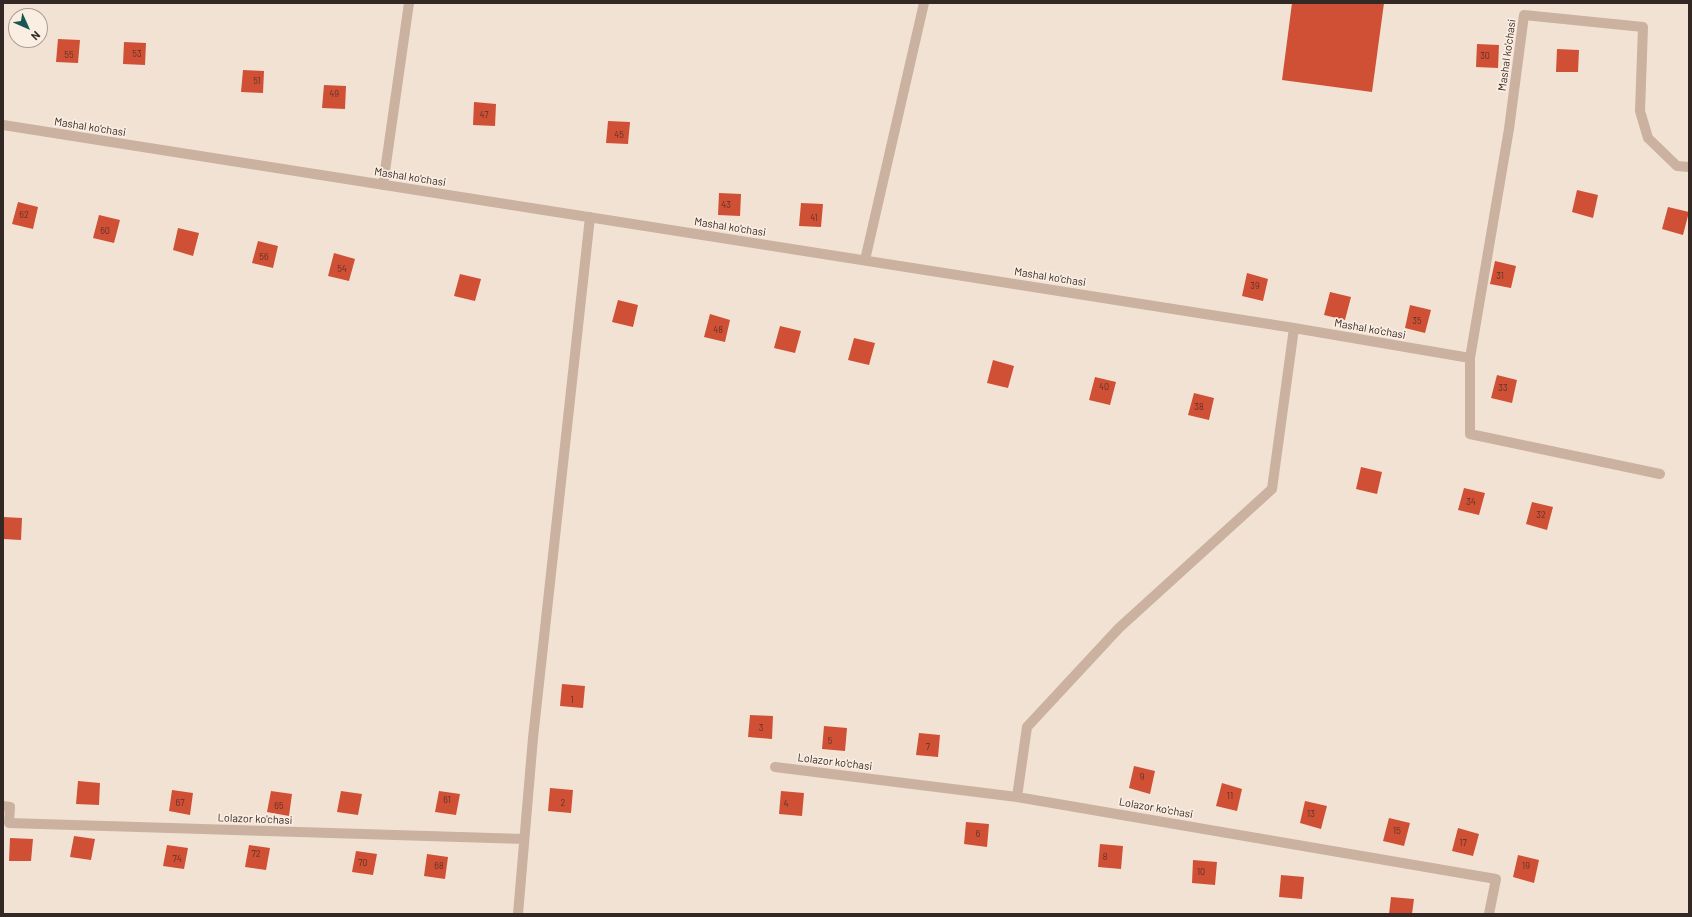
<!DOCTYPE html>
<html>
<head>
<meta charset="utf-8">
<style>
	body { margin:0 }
	#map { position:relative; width:1692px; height:917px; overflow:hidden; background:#f2e2d4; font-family:Barlow,sans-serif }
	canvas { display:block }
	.frame { position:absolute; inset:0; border:4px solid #342824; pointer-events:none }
	.north { position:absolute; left:8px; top:8px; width:40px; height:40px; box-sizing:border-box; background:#faede1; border:1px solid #ab9e95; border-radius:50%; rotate:135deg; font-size:11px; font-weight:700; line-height:16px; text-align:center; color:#342824 }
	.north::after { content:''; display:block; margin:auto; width:14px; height:18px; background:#175857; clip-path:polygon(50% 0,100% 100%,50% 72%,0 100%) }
</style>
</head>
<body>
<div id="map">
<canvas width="1692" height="917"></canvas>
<div class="frame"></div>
<div class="north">N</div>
</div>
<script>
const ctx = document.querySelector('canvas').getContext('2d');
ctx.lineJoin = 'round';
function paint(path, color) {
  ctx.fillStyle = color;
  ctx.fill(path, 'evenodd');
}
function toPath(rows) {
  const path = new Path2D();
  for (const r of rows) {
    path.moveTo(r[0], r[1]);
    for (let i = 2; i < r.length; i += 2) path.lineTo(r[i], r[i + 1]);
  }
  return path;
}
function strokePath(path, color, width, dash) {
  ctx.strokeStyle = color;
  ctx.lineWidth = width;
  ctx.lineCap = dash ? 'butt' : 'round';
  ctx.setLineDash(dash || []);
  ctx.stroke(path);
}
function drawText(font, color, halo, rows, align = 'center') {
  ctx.font = font + ' Barlow,sans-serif';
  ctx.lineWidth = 3.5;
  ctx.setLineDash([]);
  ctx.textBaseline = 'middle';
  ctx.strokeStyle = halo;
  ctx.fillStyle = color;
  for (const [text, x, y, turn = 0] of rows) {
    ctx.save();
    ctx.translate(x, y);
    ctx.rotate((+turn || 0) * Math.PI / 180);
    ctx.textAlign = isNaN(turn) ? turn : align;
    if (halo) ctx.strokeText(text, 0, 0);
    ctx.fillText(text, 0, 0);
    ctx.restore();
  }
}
paint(toPath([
	[1292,3,1384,3,1372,92,1282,80],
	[58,39,80,40,78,63,56,62],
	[124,42,146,43,145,65,123,64],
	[1477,44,1499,45,1498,68,1476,67],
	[1557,49,1579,50,1578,72,1556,72],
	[243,70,264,71,263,93,241,92],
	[324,85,346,86,345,109,322,108],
	[474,102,496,104,495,126,473,125],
	[608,121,630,122,628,144,606,143],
	[1577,190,1598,195,1593,218,1572,212],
	[719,193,741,194,740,216,718,215],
	[18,202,38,207,33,229,12,224],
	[801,203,823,204,821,227,799,226],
	[1668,207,1689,212,1683,235,1662,229],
	[99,215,120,220,114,243,93,238],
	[178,228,199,233,193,256,173,250],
	[258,241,278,246,273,268,252,263],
	[334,253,355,259,349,281,328,276],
	[1495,261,1516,266,1511,288,1490,284],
	[1247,273,1268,279,1263,301,1242,296],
	[460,274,481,279,475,301,454,296],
	[1330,292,1351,297,1345,320,1324,315],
	[618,300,638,305,633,327,612,322],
	[1410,305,1431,310,1425,333,1405,328],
	[710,314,730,320,725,342,704,337],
	[780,326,801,331,795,353,774,348],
	[854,338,875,343,869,365,848,360],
	[993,360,1014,366,1008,388,987,383],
	[1497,375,1517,380,1512,403,1491,398],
	[1095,377,1116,382,1110,405,1089,400],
	[1194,393,1214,398,1209,420,1188,415],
	[1361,467,1382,472,1377,494,1356,489],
	[1464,488,1485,493,1479,515,1458,510],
	[1532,502,1553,507,1547,530,1526,524],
	[3,517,22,518,21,540,3,539],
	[562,684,585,686,583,708,560,706],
	[750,715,773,716,772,739,748,737],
	[824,726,847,728,845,751,822,749],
	[919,733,940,735,938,757,916,755],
	[1134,766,1155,771,1150,794,1129,788],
	[78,781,100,783,99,805,76,804],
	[1222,783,1242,789,1237,811,1216,806],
	[550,788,573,790,571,813,548,811],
	[172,790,193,793,190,815,169,811],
	[271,791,292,794,289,816,267,812],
	[341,791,362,794,358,815,337,812],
	[439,791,460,794,456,815,435,812],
	[781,791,804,793,802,816,779,814],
	[1305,801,1327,806,1321,829,1300,823],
	[1389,818,1410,823,1404,846,1383,841],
	[966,822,989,824,987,847,964,844],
	[1458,828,1479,834,1473,856,1452,851],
	[74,836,95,839,91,860,70,857],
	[10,838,33,839,31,861,9,861],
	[1100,844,1123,846,1121,869,1098,867],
	[167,845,188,848,184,869,163,866],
	[249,845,270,848,266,870,245,867],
	[356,851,377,854,373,875,352,872],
	[427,854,448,857,445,879,424,876],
	[1518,855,1539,860,1534,883,1513,877],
	[1193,860,1217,862,1215,885,1192,883],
	[1281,875,1304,877,1302,899,1279,897],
	[1391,897,1414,899,1412,914,1389,914]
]), '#cf5035');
strokePath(toPath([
	[3,125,1294,328,1470,358,1509,129,1524,15,1643,27,1640,111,1648,138,1677,166,1689,167],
	[383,185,409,3],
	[865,260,924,3],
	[1470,358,1470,434,1660,474],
	[775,767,1017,797,1496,879,1489,914],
	[1017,797,1027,727,1119,628,1272,489,1294,328],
	[3,806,10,807,9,823,524,839],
	[518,914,533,738,590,217]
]), '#cab1a0', 10);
drawText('9px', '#5b3228', null, [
	["53",137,54],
	["55",69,55],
	["30",1485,56],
	["51",257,81],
	["49",334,94],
	["47",484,115],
	["45",619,135],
	["43",726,205],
	["62",24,215],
	["41",814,218],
	["60",105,231],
	["56",264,257],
	["54",342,269],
	["31",1500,276],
	["39",1255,286],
	["35",1417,321],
	["48",718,330],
	["40",1104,387],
	["33",1503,388],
	["38",1199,407],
	["34",1471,502],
	["32",1541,515],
	["1",572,700],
	["3",761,728],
	["5",830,741],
	["7",928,747],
	["9",1142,777],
	["11",1230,796],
	["61",447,800],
	["67",180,803],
	["2",563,803],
	["4",786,804],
	["65",279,806],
	["13",1311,814],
	["15",1397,831],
	["6",978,834],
	["17",1463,843],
	["72",256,854],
	["8",1105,857],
	["74",177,859],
	["70",363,863],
	["68",439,866],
	["19",1526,866],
	["10",1201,872]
]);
drawText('11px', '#342824', '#faede1', [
	["Mashal ko'chasi",1507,55,-82],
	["Mashal ko'chasi",90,127,9],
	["Mashal ko'chasi",410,177,9],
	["Mashal ko'chasi",730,227,9],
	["Mashal ko'chasi",1050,277,9],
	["Mashal ko'chasi",1370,329,10],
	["Lolazor ko'chasi",835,762,7],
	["Lolazor ko'chasi",1156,808,10],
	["Lolazor ko'chasi",255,819,2]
]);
</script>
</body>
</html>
